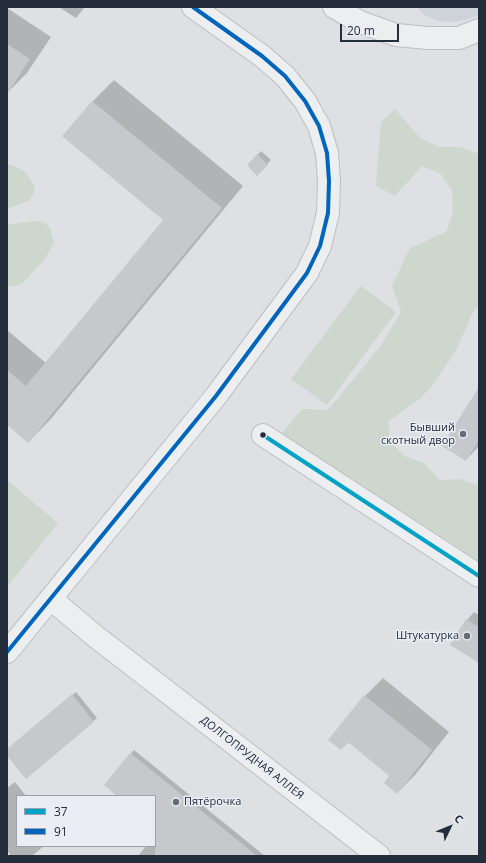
<!DOCTYPE html>
<html>
<head>
<meta charset="utf-8">
<style>
	body { margin:0 }
	#map { position:relative; width:486px; height:863px; overflow:hidden; background:#dee0e3; font-family:"Open Sans",sans-serif }
	canvas { display:block }
	.frame { position:absolute; inset:0; border:8px solid #242d3c; pointer-events:none }
	.legend { position:absolute; left:16px; top:795px; width:140px; height:52px; box-sizing:border-box; background:#eaeef4; border:1px solid #9ba1aa; margin:0; padding:5px 7px; list-style:none; font-size:12px; color:#242d3c }
	.legend li { display:flex; align-items:center; gap:8px; height:20px }
	.legend b { width:20px; border:1px solid #9ba1aa }
	.north { position:absolute; left:430px; top:807px; width:40px; height:40px; -webkit-text-stroke:3px #eaeef4; paint-order:stroke; rotate:47deg; font-size:11px; font-weight:700; line-height:16px; text-align:center; color:#242d3c }
	.north::after { content:''; display:block; margin:auto; width:14px; height:18px; background:#242d3c; clip-path:polygon(50% 0,100% 100%,50% 72%,0 100%) }
	.scale { position:absolute; left:340px; top:24px; width:59px; height:18px; box-sizing:border-box; border:2px solid #242d3c; border-top:0; padding-left:5px; font-size:12px; line-height:14px; white-space:nowrap; color:#242d3c; -webkit-text-stroke:3px #eaeef4; paint-order:stroke }
</style>
</head>
<body>
<div id="map">
<canvas width="486" height="863"></canvas>
<div class="frame"></div>
<ul class="legend">
<li><b style="height:5px;background:#02a3c7"></b>37</li>
<li><b style="height:5px;background:#0065bd"></b>91</li>
</ul>
<div class="north">С</div>
<div class="scale">20 m</div>
</div>
<script>
const ctx = document.querySelector('canvas').getContext('2d');
ctx.lineJoin = 'round';
function paint(path, color) {
  ctx.fillStyle = color;
  ctx.fill(path, 'evenodd');
}
function toPath(rows) {
  const path = new Path2D();
  for (const r of rows) {
    path.moveTo(r[0], r[1]);
    for (let i = 2; i < r.length; i += 2) path.lineTo(r[i], r[i + 1]);
  }
  return path;
}
function strokePath(path, color, width, dash) {
  ctx.strokeStyle = color;
  ctx.lineWidth = width;
  ctx.lineCap = dash ? 'butt' : 'round';
  ctx.setLineDash(dash || []);
  ctx.stroke(path);
}
function drawText(font, color, halo, rows, align = 'center') {
  ctx.font = font + ' "Open Sans",sans-serif';
  ctx.lineWidth = 3;
  ctx.setLineDash([]);
  ctx.textBaseline = 'middle';
  ctx.strokeStyle = halo;
  ctx.fillStyle = color;
  for (const [text, x, y, turn = 0] of rows) {
    ctx.save();
    ctx.translate(x, y);
    ctx.rotate((+turn || 0) * Math.PI / 180);
    ctx.textAlign = isNaN(turn) ? turn : align;
    if (halo) ctx.strokeText(text, 0, 0);
    ctx.fillText(text, 0, 0);
    ctx.restore();
  }
}
paint(toPath([
	[417,7,479,7,479,15,465,20,454,22,439,21,424,15]
]), '#cfd3da');
paint(toPath([
	[395,109,420,138,439,147,460,147,479,154,479,304,471,316,456,351,433,384,421,398,389,421,389,440,404,456,424,463,440,480,460,479,479,486,479,562,281,434,302,409,328,410,382,344,401,312,392,286,410,248,446,232,453,213,452,190,440,173,422,166,395,196,376,186,381,122],
	[9,164,19,168,25,172,33,183,35,190,30,200,7,209,7,165],
	[34,221,45,222,50,228,54,243,44,260,22,284,15,286,9,286,7,285,7,225],
	[361,286,396,312,327,405,291,379],
	[7,480,58,523,7,587]
]), '#ced7cd');
paint(toPath([
	[59,7,85,7,76,18],
	[7,8,51,37,27,73,7,93],
	[114,80,243,186,50,420,28,442,7,424,7,330,46,363,165,220,64,136,93,101],
	[261,151,271,160,257,174,248,165],
	[479,389,479,446,466,460],
	[474,612,479,615,479,662,467,620],
	[383,678,449,732,415,775,397,793,391,776,349,742,341,749,329,740,365,696],
	[76,692,97,718,27,777,7,754,7,750],
	[134,750,265,856,138,856,146,846,155,846,155,796,119,796,131,754],
	[15,782,26,796,17,796,17,846,44,846,32,856,11,856,7,850,7,788]
]), '#0003');
paint(toPath([
	[7,44,30,59,7,94],
	[92,101,222,208,28,443,7,425,7,370,26,386,163,220,62,136],
	[257,154,268,165,257,176,247,165],
	[479,387,479,440,466,461,442,446],
	[466,619,479,627,479,663,450,645],
	[72,694,94,722,26,779,7,756,7,749],
	[364,695,432,750,397,794,384,783,389,776,348,742,341,750,328,740],
	[130,753,155,773,257,856,155,856,155,796,117,796,104,785]
]), '#c6c8cb');
const minor = toPath([
	[334,7,360,22,396,35,428,38,459,38,479,30],
	[263,435,479,576],
	[51,599,95,636,379,856],
	[7,652,216,396,307,273,320,246,328,213,329,181,327,153,319,126,305,101,285,76,262,56,193,7]
]);
strokePath(minor, '#bcbec1', 24);
strokePath(minor, '#eceef0', 22);
strokePath(toPath([
	[263,435,479,576]
]), '#02a3c7', 4);
strokePath(toPath([
	[7,652,216,396,307,273,320,246,328,213,329,181,327,153,319,126,305,101,285,76,262,56,193,7]
]), '#0065bd', 4);
for (const [x, y, r, color] of [
	[463,434,4,"#656c76"],
	[263,435,3.5,"#242d3c"],
	[467,636,4,"#656c76"],
	[176,802,4,"#656c76"]
]) {
  const dot = new Path2D();
  dot.arc(x, y, r, 0, 2 * Math.PI);
  ctx.fillStyle = color;
  ctx.fill(dot);
  strokePath(dot, '#eaeef4', 1.5);
}
drawText('11px', '#242d3c', '#eaeef4', [
	["Бывший",455,428],
	["скотный двор",455,441],
	["Штукатурка",459,636],
	["Пятёрочка",184,802,"left"]
], 'right');
drawText('11px', '#242d3c', '#eaeef4', [
	["ДОЛГОПРУДНАЯ АЛЛЕЯ",252,758,38]
]);
</script>
</body>
</html>
